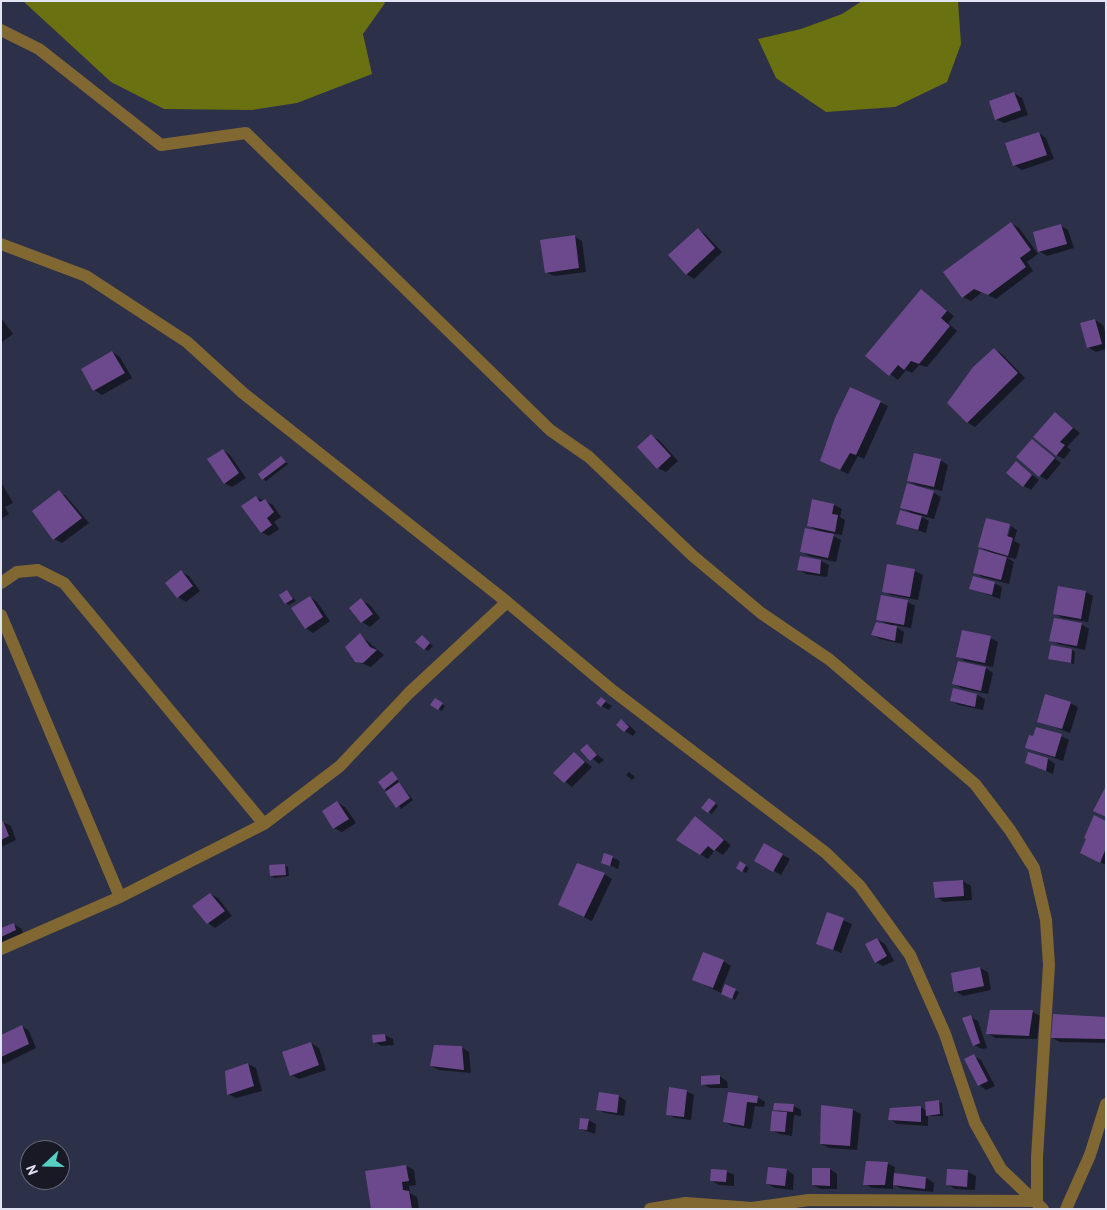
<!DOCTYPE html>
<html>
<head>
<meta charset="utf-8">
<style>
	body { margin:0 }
	#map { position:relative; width:1107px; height:1210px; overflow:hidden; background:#2d3049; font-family:"PT Sans",sans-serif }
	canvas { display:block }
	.frame { position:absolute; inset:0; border:2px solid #e2e4f5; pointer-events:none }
	.north { position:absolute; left:20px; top:1140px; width:50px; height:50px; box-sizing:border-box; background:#181925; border:1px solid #696a78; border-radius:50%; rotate:249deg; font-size:14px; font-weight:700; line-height:20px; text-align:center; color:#e2e4f5 }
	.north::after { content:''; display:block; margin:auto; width:18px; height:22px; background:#56cec2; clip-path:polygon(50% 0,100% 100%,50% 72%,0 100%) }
</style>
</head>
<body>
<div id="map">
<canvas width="1107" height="1210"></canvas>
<div class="frame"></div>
<div class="north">N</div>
</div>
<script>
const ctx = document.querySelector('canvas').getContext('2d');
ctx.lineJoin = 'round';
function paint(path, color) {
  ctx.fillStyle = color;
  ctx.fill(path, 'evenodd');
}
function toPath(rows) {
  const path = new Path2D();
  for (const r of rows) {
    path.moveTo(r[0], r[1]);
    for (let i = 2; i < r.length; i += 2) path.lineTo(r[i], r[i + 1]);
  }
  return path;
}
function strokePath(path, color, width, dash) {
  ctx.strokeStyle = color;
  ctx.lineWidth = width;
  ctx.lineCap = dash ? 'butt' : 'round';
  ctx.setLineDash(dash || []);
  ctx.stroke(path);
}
paint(toPath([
	[23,1,383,1,385,3,363,34,372,74,297,103,252,110,164,109,111,82],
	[862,1,958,1,961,44,947,82,895,107,826,112,776,78,758,39,801,29,842,14]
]), '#6a7110');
paint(toPath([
	[1014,93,1022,98,1028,115,1004,123,996,119],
	[1039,133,1046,138,1054,159,1022,170,1014,165],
	[1011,223,1019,228,1038,254,1027,262,1033,271,996,299,982,292,971,301,963,297],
	[1060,225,1068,230,1074,248,1047,256,1039,251],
	[698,229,705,234,722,252,694,279,686,274],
	[574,236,582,241,586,272,554,276,546,272],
	[921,290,954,316,948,323,957,331,927,367,919,365,912,373,906,370,898,380,867,356],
	[1,318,13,334,1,343],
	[1095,320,1103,325,1106,335,1106,349,1096,352,1088,347],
	[994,349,1002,354,1025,378,975,427,967,422],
	[112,352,120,357,132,378,102,395,94,390,82,369],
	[880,402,888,406,864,459,858,456,848,474,829,465],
	[1055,414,1080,433,1067,447,1071,450,1064,459,1056,455],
	[651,436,659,440,678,461,666,472,658,468],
	[1032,440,1061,463,1047,480,1040,476],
	[223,450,230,455,246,478,232,487,224,483],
	[281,457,288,464,266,481,263,479],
	[940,460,948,465,942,491,916,485,909,481],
	[1016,463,1039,480,1031,490,1024,486],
	[1,482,13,503,5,507,9,514,1,519],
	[59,492,66,496,89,523,62,543,54,539],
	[933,492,941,497,934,519,919,515,929,521,926,533,898,524,913,514,901,507],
	[256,497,273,505,281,517,274,522,279,529,269,536,261,532],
	[813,501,834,505,842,509,840,517,845,520,842,535,828,533,841,540,836,562,809,556,801,551,820,532,808,525],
	[1011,526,1017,530,1014,541,1020,544,1016,559,1006,557,1014,562,1009,584,982,577,974,572,989,552,979,547,1006,543],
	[801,557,821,561,829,565,827,577,806,574,798,569],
	[888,566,915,571,923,575,918,600,891,595,884,591],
	[181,572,189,576,200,591,186,602,178,597,167,583],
	[994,583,1002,587,1000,599,971,588],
	[287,591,296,601,289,605,286,603],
	[1086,592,1093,596,1088,622,1062,618,1054,613],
	[310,597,317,602,330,621,313,633,306,628],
	[882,597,908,602,915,606,911,628,893,625,904,632,902,644,880,639,873,635,889,625,878,619],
	[361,600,369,604,380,618,370,627,362,622,351,608],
	[1081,624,1089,629,1085,650,1058,644,1051,640],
	[360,635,384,655,371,667,356,661],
	[990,638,998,642,993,667,965,661,958,656],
	[425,639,433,646,428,651,425,649],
	[1072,650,1075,652,1074,664,1049,658],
	[986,668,993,673,988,694,961,688,954,684],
	[954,690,977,695,985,699,983,710,959,705,951,701],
	[601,699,612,706,609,710,602,706],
	[435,700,445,706,442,711,432,705],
	[1070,703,1078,707,1070,733,1038,721],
	[621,721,629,725,636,732,633,736,625,731,618,724],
	[1061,736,1069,740,1063,761,1026,748],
	[587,746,604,760,599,764,582,750],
	[574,753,592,767,572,787,555,773],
	[1048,759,1055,764,1053,774,1033,765],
	[629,772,635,777,632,780,626,775],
	[392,773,413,800,401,809,385,789],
	[712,801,718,806,712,814,703,808],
	[337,802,345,807,356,823,342,832,334,828],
	[695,818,731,845,723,855,715,850,708,859,700,854],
	[3,822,11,826,16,840,1,847],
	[1106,822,1106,865,1089,857],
	[765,845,790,859,781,875,756,860],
	[605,854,620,861,618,869,603,862],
	[740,863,749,868,746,873,737,867],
	[284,865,288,867,289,876,275,878,271,876],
	[604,874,612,879,592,921,567,909],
	[963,881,971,886,972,900,944,902,936,897],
	[210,894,218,898,232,916,215,928,208,923],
	[828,914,852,924,841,953,817,943],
	[14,924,22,929,23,934,1,945,1,930],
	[877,939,885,944,894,961,883,966,876,962],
	[723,961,731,966,721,990,723,991,726,986,739,992,735,1000,693,979],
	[980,968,988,972,991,990,963,996,955,991],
	[991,1011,1033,1012,1040,1016,1037,1039,995,1038,987,1033],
	[970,1017,978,1021,987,1048,982,1049,974,1045],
	[1106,1019,1106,1043,1060,1042,1052,1038],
	[22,1026,29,1031,36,1048,4,1064,1,1062,1,1047],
	[385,1035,393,1039,394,1045,382,1046,374,1042,373,1036],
	[311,1043,319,1048,326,1070,299,1079,291,1075],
	[461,1047,469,1052,471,1073,439,1070,431,1066],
	[974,1056,981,1060,995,1086,986,1090,979,1085],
	[248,1064,256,1068,262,1091,236,1098,228,1094],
	[719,1076,727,1081,728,1088,710,1088,702,1084],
	[686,1091,694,1095,691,1120,675,1118,667,1114],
	[729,1093,757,1097,765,1102,764,1107,755,1106,751,1129,732,1126,725,1122],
	[619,1096,626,1101,624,1116,605,1113,597,1109],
	[939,1102,942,1103,943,1116,928,1116,928,1126,897,1124,890,1119,920,1107,927,1111],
	[794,1106,801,1110,801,1116,794,1115,792,1136,779,1134,771,1130,780,1112,774,1109],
	[853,1110,861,1114,857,1150,829,1148,821,1144],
	[588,1120,596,1124,595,1134,580,1129],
	[887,1163,895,1167,894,1174,926,1178,934,1183,933,1192,902,1189,893,1184,893,1189,872,1188,865,1184],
	[406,1166,414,1170,416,1185,409,1186,410,1193,417,1197,419,1209,372,1209],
	[830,1169,837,1174,837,1189,821,1189,813,1185],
	[787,1170,794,1175,793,1190,775,1188,767,1184],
	[726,1171,734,1175,734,1186,719,1185,712,1181],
	[968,1172,976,1176,975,1190,955,1189,947,1184]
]), '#0007');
paint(toPath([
	[1014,92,1021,110,995,120,989,101],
	[1039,132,1047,155,1013,166,1005,143],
	[1011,222,1031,250,1020,258,1026,267,988,295,974,289,962,298,943,272],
	[1061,224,1067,244,1038,252,1033,232],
	[698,228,715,248,686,275,668,255],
	[575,235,579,268,545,273,540,240],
	[921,289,947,311,941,318,950,326,919,364,911,361,904,370,898,365,889,376,865,356],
	[1095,319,1102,344,1087,348,1080,323],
	[994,348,1018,373,967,423,947,403,973,367],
	[112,351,125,373,93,391,81,369],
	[850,387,881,401,856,455,850,453,840,470,820,461,835,418],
	[1055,412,1073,428,1060,442,1065,445,1056,456,1033,437],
	[651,434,671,456,657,469,637,447],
	[1032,439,1055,458,1039,477,1016,457],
	[223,449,239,473,224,484,207,459],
	[914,453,941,459,934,487,907,481],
	[281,456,286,462,262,480,258,474],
	[1016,461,1032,475,1023,487,1006,473],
	[907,483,934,491,927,515,900,508],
	[59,490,82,518,53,540,32,511],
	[256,496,260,502,265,499,274,512,267,518,272,525,261,533,241,506],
	[812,499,834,504,832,514,838,515,835,532,807,526],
	[900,510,922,516,918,530,896,524],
	[986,518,1010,524,1007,536,1013,538,1008,556,978,547],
	[805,528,834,534,828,558,800,552],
	[979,549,1007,557,1001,580,973,573],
	[800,556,821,560,820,574,797,570],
	[887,564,915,569,910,597,882,592],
	[181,570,193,586,177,598,165,583],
	[973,576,995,582,992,595,969,589],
	[1058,586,1086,591,1081,619,1053,614],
	[287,590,293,599,285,604,279,595],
	[881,595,908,600,904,625,876,620],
	[310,596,323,617,305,629,291,608],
	[361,598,373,614,361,623,349,608],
	[1054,618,1082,623,1077,646,1049,641],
	[876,622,897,626,895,641,871,635],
	[962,630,991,636,985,663,956,657],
	[360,633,370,647,377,650,363,663,355,662,345,647],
	[422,635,430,643,424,650,415,642],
	[1051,645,1072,649,1071,663,1048,659],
	[958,661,986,667,981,691,952,684],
	[953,688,977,694,975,707,950,701],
	[1045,694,1071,702,1062,729,1037,722],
	[601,697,606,701,601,707,596,703],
	[435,698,443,703,438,710,430,705],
	[621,719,629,727,624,732,616,725],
	[1036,727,1062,734,1055,757,1025,748,1029,735,1033,736],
	[587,744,597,755,590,761,580,750],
	[574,752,585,762,564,783,553,773],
	[1028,752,1048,758,1046,771,1025,763],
	[392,771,398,779,384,790,378,782],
	[399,782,410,798,396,808,385,792],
	[1106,786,1106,817,1093,811],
	[709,798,716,803,708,813,701,808],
	[337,801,349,819,333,829,322,811],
	[1094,815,1106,821,1106,848,1100,863,1080,853,1086,839,1084,838],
	[695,816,724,840,714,851,708,846,700,855,676,840],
	[1,821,3,821,9,836,1,840],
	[764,843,783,854,773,872,754,861],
	[604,853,613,856,610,866,601,863],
	[740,861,746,865,742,872,736,868],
	[577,863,605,873,584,917,558,905],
	[285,864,286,875,270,876,269,865],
	[963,880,964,896,935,898,933,882],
	[210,893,225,911,207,924,192,906],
	[827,912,844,918,833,950,816,944],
	[14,923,16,930,1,937,1,928],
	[877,938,887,956,875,963,865,944],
	[703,952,724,960,713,988,692,980],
	[980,967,984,986,954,992,951,973],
	[725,984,736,989,732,999,721,994],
	[990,1010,1033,1010,1029,1036,986,1034],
	[1053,1014,1106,1017,1105,1039,1051,1038],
	[971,1015,980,1043,973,1046,962,1018],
	[22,1025,29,1044,1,1057,1,1035],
	[385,1034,386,1041,373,1043,372,1035],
	[311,1042,319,1065,290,1076,282,1052],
	[434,1045,462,1046,464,1070,430,1066],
	[974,1054,988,1081,978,1086,964,1059],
	[248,1063,254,1086,227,1095,225,1071],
	[720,1075,720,1084,701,1085,701,1076],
	[669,1087,687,1090,684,1117,666,1115],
	[599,1092,619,1095,617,1113,596,1110],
	[728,1092,758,1096,757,1103,747,1102,744,1126,723,1122],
	[939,1100,940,1114,926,1116,925,1102],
	[774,1103,794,1104,793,1112,773,1110],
	[821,1105,853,1109,850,1146,820,1144],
	[921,1106,921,1122,888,1120,890,1108],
	[772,1111,787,1112,785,1132,770,1131],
	[580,1118,589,1119,587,1130,579,1129],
	[866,1161,888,1162,885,1185,863,1185],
	[406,1165,409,1181,402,1182,403,1190,409,1191,412,1209,371,1209,365,1171],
	[768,1167,787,1169,785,1186,766,1184],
	[812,1168,830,1168,830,1186,812,1185],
	[711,1169,727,1170,726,1182,710,1181],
	[947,1169,968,1170,967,1187,946,1185],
	[894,1173,926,1177,925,1189,893,1185]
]), '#6c498d');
strokePath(toPath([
	[1,30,39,49,161,145,246,133,550,430,589,457,693,556,761,613,830,660,975,784,1010,830,1034,868,1046,920,1049,965,1037,1157,1037,1201,809,1200,752,1208,686,1203,650,1209],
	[1,244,86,276,187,342,243,393,507,602,612,690,826,853,860,886,910,955,945,1034,975,1123,1001,1169,1043,1209],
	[1,583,17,572,38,570,64,583,264,824],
	[1,615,120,897],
	[1,949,120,897,264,824,340,766,409,693,507,602],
	[1066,1209,1090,1155,1106,1104]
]), '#816833', 12);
</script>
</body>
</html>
